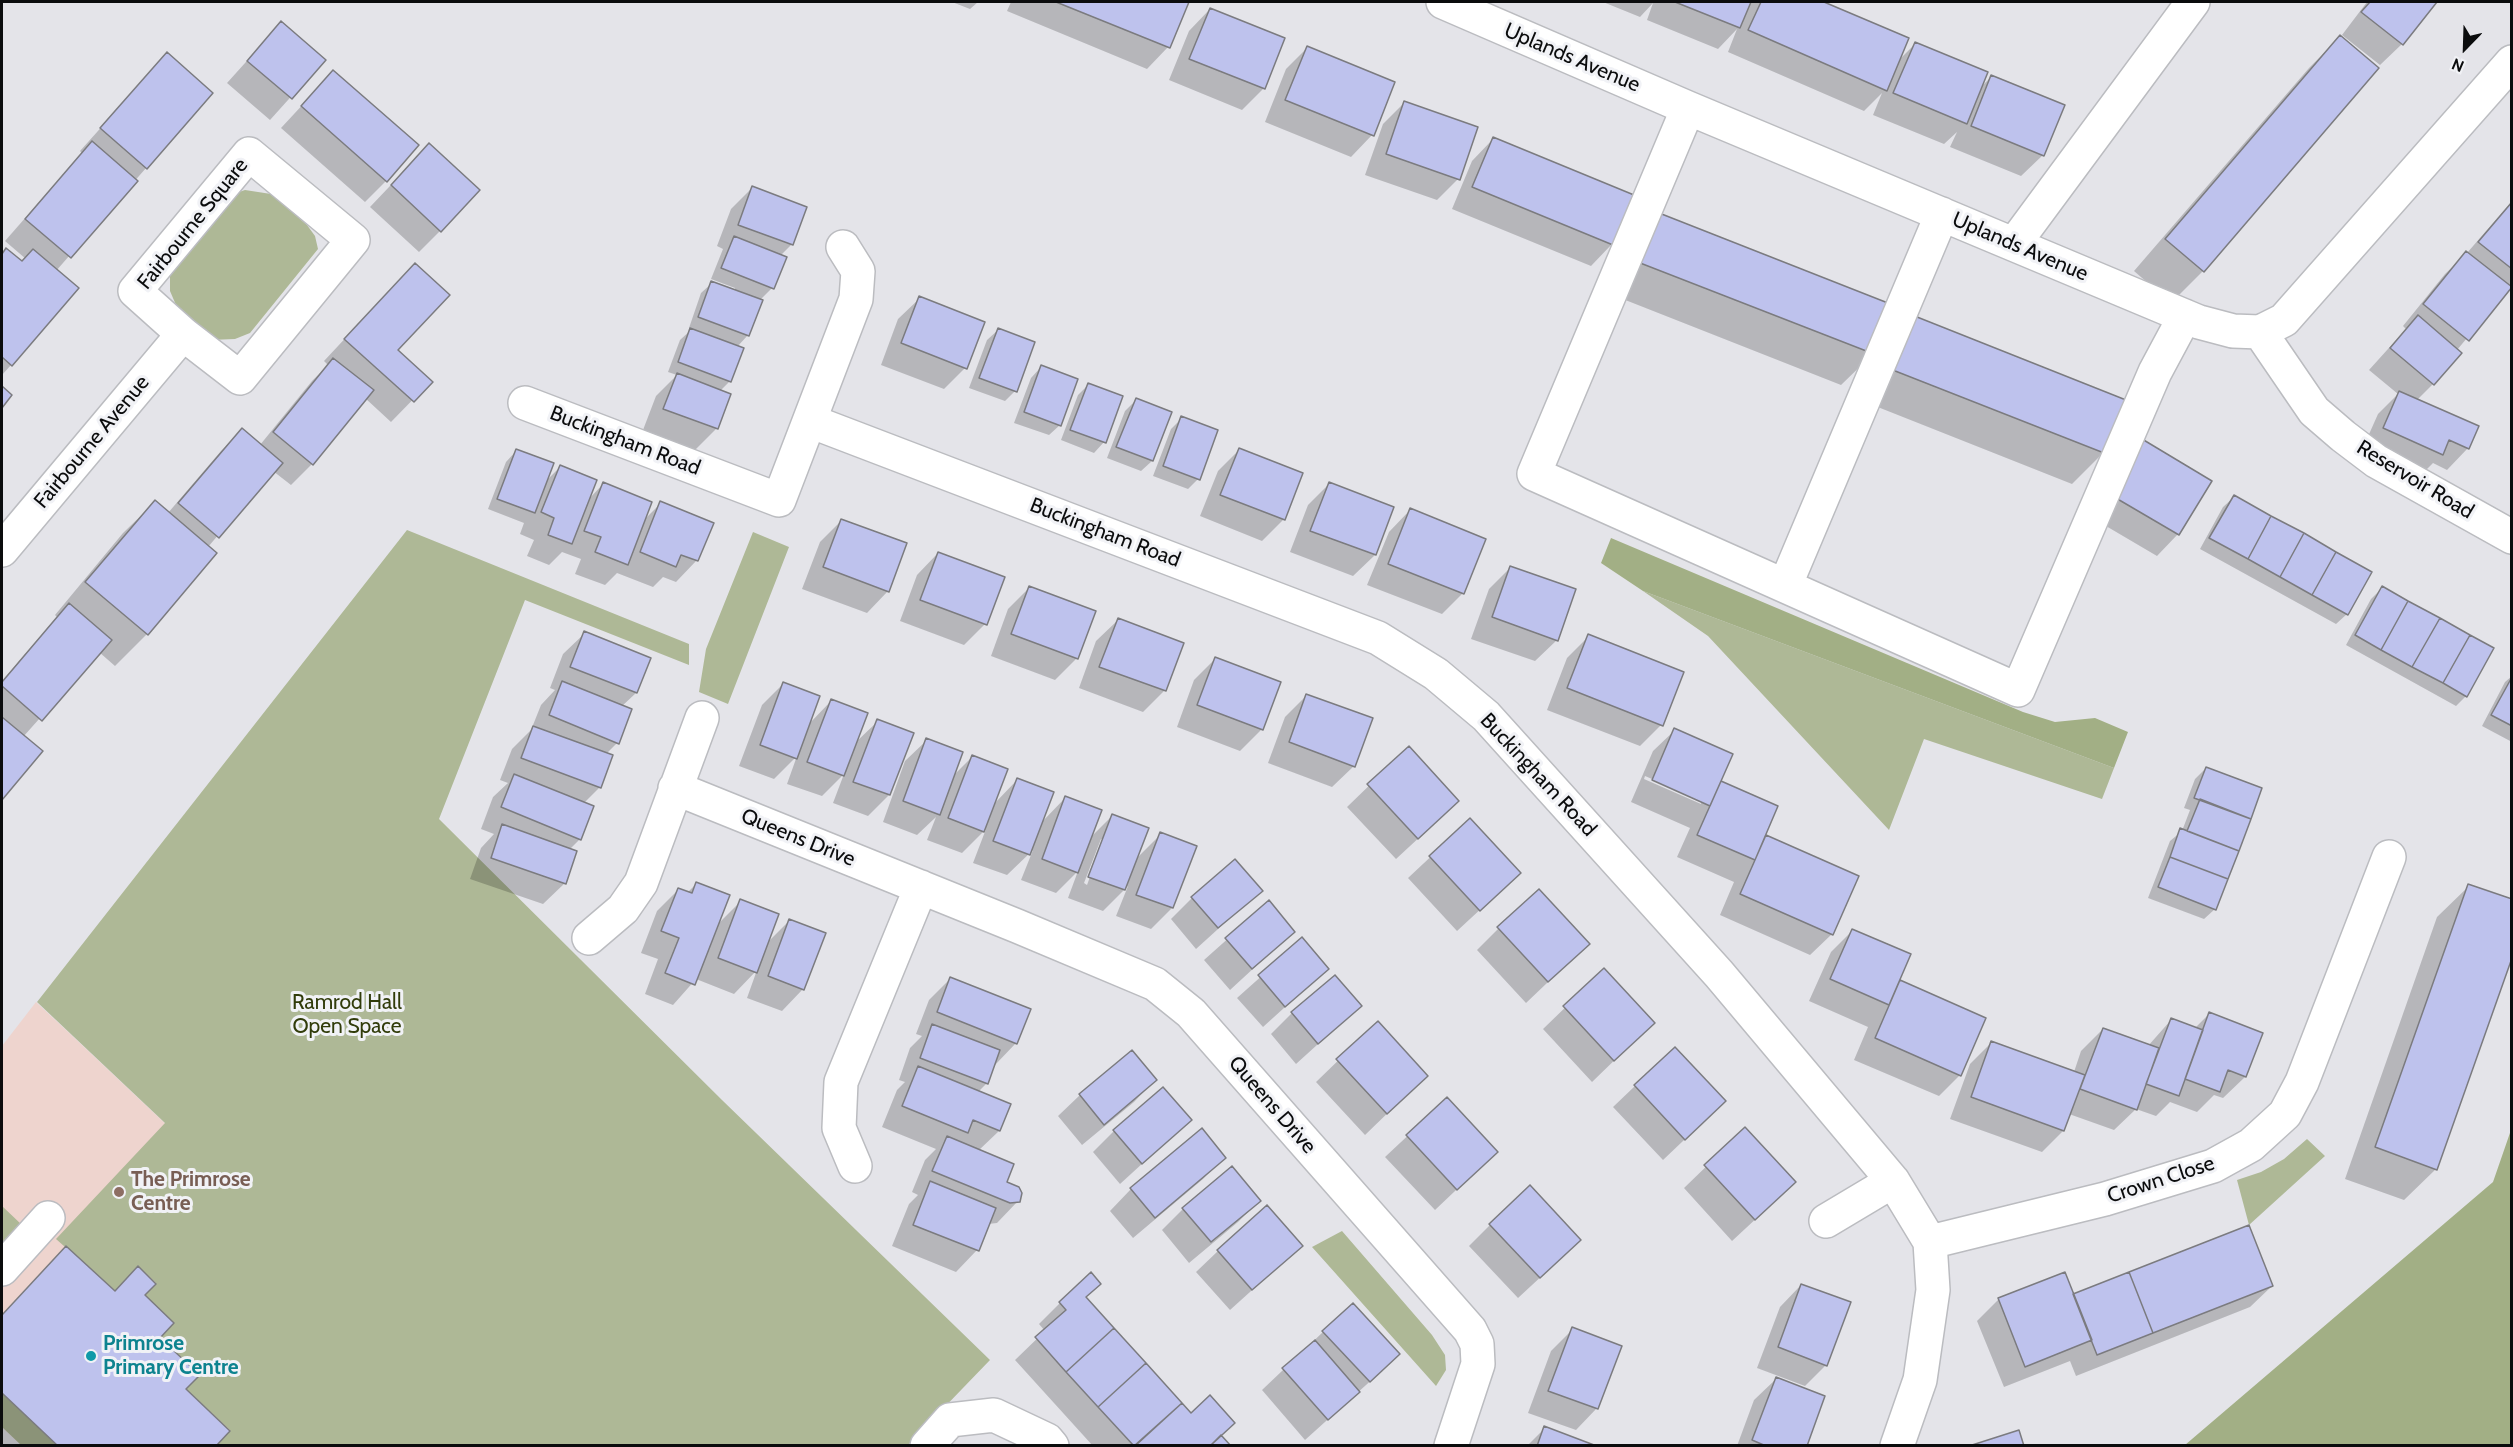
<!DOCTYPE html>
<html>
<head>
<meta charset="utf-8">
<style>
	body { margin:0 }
	#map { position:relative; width:2513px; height:1447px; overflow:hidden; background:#e4e4e9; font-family:Cabin,sans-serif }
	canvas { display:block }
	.frame { position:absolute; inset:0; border:3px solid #0b0c0d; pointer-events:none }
	.north { position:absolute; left:2435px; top:18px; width:60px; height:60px; -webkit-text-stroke:4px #f1f2f6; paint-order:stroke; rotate:203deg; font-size:16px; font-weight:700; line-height:24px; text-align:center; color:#0b0c0d }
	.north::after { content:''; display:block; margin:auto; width:21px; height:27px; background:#0b0c0d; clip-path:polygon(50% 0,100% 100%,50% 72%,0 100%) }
</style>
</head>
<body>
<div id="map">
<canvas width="2513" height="1447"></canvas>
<div class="frame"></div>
<div class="north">N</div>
</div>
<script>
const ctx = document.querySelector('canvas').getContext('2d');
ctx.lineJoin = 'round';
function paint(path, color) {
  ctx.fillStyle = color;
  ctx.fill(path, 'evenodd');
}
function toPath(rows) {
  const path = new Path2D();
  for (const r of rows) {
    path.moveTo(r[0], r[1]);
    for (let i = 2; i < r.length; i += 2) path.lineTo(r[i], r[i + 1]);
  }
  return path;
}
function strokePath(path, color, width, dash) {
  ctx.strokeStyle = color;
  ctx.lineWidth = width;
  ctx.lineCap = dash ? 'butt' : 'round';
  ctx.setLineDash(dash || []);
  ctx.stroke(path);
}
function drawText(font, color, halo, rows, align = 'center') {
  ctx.font = font + ' Cabin,sans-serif';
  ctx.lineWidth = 6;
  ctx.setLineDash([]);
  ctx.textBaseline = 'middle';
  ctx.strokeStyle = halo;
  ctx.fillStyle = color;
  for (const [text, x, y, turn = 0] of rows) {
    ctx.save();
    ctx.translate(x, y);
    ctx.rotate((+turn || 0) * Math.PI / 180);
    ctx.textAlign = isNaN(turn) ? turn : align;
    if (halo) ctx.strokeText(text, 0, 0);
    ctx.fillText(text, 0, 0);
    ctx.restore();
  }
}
paint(toPath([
	[36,1002,65,1029,506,1445,21,1445,2,1427,2,1046]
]), '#eed4ce');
paint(toPath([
	[245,190,271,194,307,225,315,236,318,249,250,333,235,339,210,340,179,312,170,291,170,275,174,266,230,195],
	[407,530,689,644,689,665,525,600,439,819,722,1100,990,1360,908,1445,216,1445,230,1430,186,1389,200,1375,160,1338,145,1295,156,1283,138,1266,115,1291,56,1239,165,1123,37,1002],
	[753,532,789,547,728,704,699,692,706,649],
	[1643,591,2114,768,2102,799,1924,739,1889,830,1708,636],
	[2307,1139,2325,1156,2249,1225,2237,1180,2261,1172,2284,1159],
	[2,1206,22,1225,2,1246],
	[1342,1231,1432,1335,1445,1355,1446,1370,1436,1386,1312,1247],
	[2,1393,58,1445,21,1445,2,1427]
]), '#aeb896');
paint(toPath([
	[1611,538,2023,712,2055,722,2095,718,2128,732,2114,768,1643,591,1601,563],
	[2511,1130,2511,1445,2185,1445,2493,1182]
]), '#a2af85');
paint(toPath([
	[952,2,978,2,970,9],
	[1011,2,1187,2,1168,47,1147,69,1007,11],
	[1603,2,1820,2,1907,39,1898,61,1915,44,1980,88,1992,76,2043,155,2021,176,1950,147,1957,132,1944,144,1873,115,1882,93,1864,111,1728,52,1737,29,1718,49,1647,20,1653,3,1640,17],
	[2367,2,2435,2,2402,44,2380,65,2342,35,2340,37,2377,68,2203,271,2171,303,2134,271,2309,68,2342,35],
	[1210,9,1264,88,1242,110,1169,80,1189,31],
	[281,23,324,60,270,120,227,83],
	[1307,48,1372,135,1351,157,1265,122,1286,69],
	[167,54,146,168,56,271,11,365,2,375,2,255,7,250,21,263,26,259,5,241,82,153,80,151],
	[333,72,386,181,365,202,281,128],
	[1404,103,1458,179,1437,200,1365,175,1383,124],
	[1493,139,1612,244,1591,266,1452,209,1472,161],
	[408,167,440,231,419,252,370,207],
	[752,188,792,244,780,256,785,257,772,288,761,299,748,335,737,347,730,381,720,391,729,395,716,429,695,450,643,430,656,396,677,375,668,372,680,340,692,329,689,328,701,293,712,283,734,291,735,288,711,279,723,249,717,246,731,209],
	[2512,201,2512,284,2457,350,2433,384,2417,400,2468,448,2447,470,2433,463,2420,476,2362,450,2378,414,2398,394,2369,370,2406,329,2403,326,2445,274,2467,253],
	[1623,245,2103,453,2072,484,1855,398,1873,354,1841,385,1605,292],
	[394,286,396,350,430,382,391,422,365,398,312,464,291,485,273,471,208,547,215,553,147,634,115,666,99,652,23,737,40,751,2,798,2,681,57,617,55,615,123,533,155,502,168,513,221,451,242,430,260,445,312,381,328,365,324,361],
	[920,298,965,368,944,389,881,365,898,319],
	[998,330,1015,391,1005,401,969,388,987,340],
	[1041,367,1060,425,1049,435,1014,423,1031,378],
	[1088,385,1104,442,1094,453,1061,440,1078,395],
	[1136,400,1170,413,1152,461,1141,471,1107,458,1125,411],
	[1182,418,1198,479,1188,489,1153,476,1171,429],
	[1239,450,1284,519,1262,541,1200,516,1218,471],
	[516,451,545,482,560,467,588,500,603,484,643,521,661,503,697,560,676,582,663,577,653,587,617,573,605,585,575,574,581,559,562,552,549,565,527,556,534,540,520,534,524,523,488,509,506,462],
	[2121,462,2178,534,2157,556,2089,516],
	[1329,484,1393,508,1375,555,1353,576,1290,552,1308,505],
	[2234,497,2347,614,2336,624,2200,549,2223,507],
	[1410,510,1463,593,1442,614,1367,585,1389,532],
	[841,521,888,591,867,613,802,589,820,542],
	[938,553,985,624,964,645,900,621,917,575],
	[1510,568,1557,640,1535,661,1471,639,1489,589],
	[1030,587,1094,612,1076,659,1055,680,991,656,1008,609],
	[2382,588,2466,696,2456,706,2346,645,2371,599],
	[1118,620,1165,690,1143,712,1079,688,1096,641],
	[585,633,649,659,636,693,621,707,617,743,606,754,611,756,599,788,583,804,580,839,569,850,565,883,543,904,470,879,481,848,494,834,481,829,493,797,508,783,500,780,512,749,531,730,541,705,555,690,550,688,563,654],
	[1589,636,1661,725,1640,746,1547,710,1567,658],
	[1215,659,1262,729,1240,751,1177,727,1194,680],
	[2512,676,2512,742,2482,726,2505,682],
	[784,683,808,725,831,701,855,743,878,721,889,795,868,816,833,803,844,774,822,796,787,784,797,756,774,779,739,766,762,705],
	[1307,695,1354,766,1332,787,1268,763,1285,717],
	[1675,730,1764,836,1857,876,1832,934,1810,955,1720,915,1734,882,1677,857,1690,828,1631,802,1653,751],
	[1645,776,1701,800,1701,804,1644,779],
	[927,740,953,776,972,757,994,804,1017,780,1041,823,1066,797,1090,838,1112,816,1136,859,1161,834,1172,908,1151,929,1116,916,1128,886,1103,911,1068,898,1078,871,1056,893,1021,880,1033,850,1007,875,973,863,986,829,962,853,927,840,936,817,917,835,883,822,905,761],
	[1101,839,1104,839,1087,885,1084,883],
	[1408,748,1436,822,1396,859,1347,807],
	[2206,768,2215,909,2204,919,2148,898,2170,841,2182,831,2190,810,2184,808,2195,779],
	[1470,820,1497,894,1457,931,1408,878],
	[696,884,717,925,741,901,766,944,789,921,803,989,782,1011,747,998,757,970,734,994,696,979,673,1005,645,994,658,959,641,953,657,911,678,890,687,893],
	[2469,886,2436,1169,2404,1200,2345,1179,2437,917],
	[1261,890,1196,949,1171,919,1192,898],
	[1269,902,1293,932,1230,990,1204,960],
	[1499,928,1588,944,1526,1003,1477,950],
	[1852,931,1898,981,1984,1019,1960,1075,1939,1096,1854,1060,1868,1027,1809,1001,1831,952],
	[1302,940,1327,969,1263,1027,1237,998],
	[1604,970,1653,1023,1592,1082,1543,1029],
	[951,978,1016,1043,995,1065,987,1083,978,1092,1009,1105,999,1131,978,1151,1018,1201,997,1223,988,1224,977,1250,956,1272,892,1246,909,1204,918,1195,912,1192,925,1160,936,1149,882,1127,897,1090,905,1082,899,1080,910,1048,922,1036,916,1034,929,1000],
	[1360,1006,1296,1064,1271,1034,1292,1013],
	[2209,1014,2261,1034,2245,1077,2223,1098,2214,1095,2197,1112,2170,1102,2156,1116,2136,1109,2114,1130,2069,1114,2063,1131,2042,1152,1950,1119,1970,1064,1992,1042,2074,1072,2081,1051,2103,1029,2148,1046,2171,1020,2195,1028],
	[1377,1023,1426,1076,1365,1135,1316,1082],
	[1131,1052,1155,1080,1134,1102,1082,1145,1058,1116,1080,1095],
	[1635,1086,1703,1122,1663,1160,1613,1107],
	[1447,1099,1474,1173,1435,1210,1385,1157],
	[1190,1120,1120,1184,1093,1152,1114,1131],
	[1745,1129,1773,1203,1732,1241,1684,1188],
	[1224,1157,1203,1179,1133,1238,1110,1211,1131,1189],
	[1259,1201,1238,1222,1189,1263,1162,1230,1183,1209],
	[1490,1225,1558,1261,1518,1298,1469,1246],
	[1301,1246,1230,1310,1196,1272,1218,1251],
	[66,1248,114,1292,138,1268,142,1296,158,1338,214,1446,2,1446,2,1315],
	[1801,1285,1826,1365,1805,1386,1757,1368,1780,1307],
	[2272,1286,2250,1307,2076,1376,2070,1361,2004,1387,1977,1321,1999,1299],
	[1085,1298,1191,1415,1229,1446,1093,1446,1015,1360,1045,1331,1039,1324,1060,1303],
	[1573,1329,1597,1408,1576,1430,1528,1413,1551,1351],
	[1323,1332,1376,1376,1305,1440,1262,1390],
	[1776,1379,1805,1446,1737,1446,1754,1400],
	[1545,1428,1592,1446,1527,1446]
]), '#0003');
const building = toPath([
	[1056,2,1189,2,1170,48,1056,2],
	[1675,2,1751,2,1740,28,1675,2],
	[1761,2,1824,2,1909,38,1887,91,1748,30,1761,2],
	[2370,2,2437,2,2403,45,2361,12,2370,2],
	[1210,8,1285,38,1265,89,1189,59,1210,8],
	[281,21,326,60,292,99,247,61,281,21],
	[2340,35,2379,68,2204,272,2165,239,2340,35],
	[1915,42,1988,72,1967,124,1893,93,1915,42],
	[1307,46,1395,82,1374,136,1285,100,1307,46],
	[167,52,213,93,147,169,100,128,167,52],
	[333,70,419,145,387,182,301,106,333,70],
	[1991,75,2065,105,2044,156,1971,126,1991,75],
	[1404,101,1478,127,1460,180,1386,154,1404,101],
	[1493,137,1634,195,1613,245,1472,187,1493,137],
	[92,141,138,181,71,258,25,219,92,141],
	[429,143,480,190,441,232,391,185,429,143],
	[752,186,807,207,793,245,738,225,752,186],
	[2512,202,2512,269,2478,242,2512,202],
	[1654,211,1893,305,1874,354,1635,261,1654,211],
	[734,236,787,257,774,289,721,268,734,236],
	[6,248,22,261,33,249,79,288,12,366,2,357,2,254,6,248],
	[2466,251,2512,287,2469,341,2423,304,2466,251],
	[415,263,450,295,398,350,433,382,414,402,344,339,415,263],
	[711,281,763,300,749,336,698,317,711,281],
	[919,296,985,322,967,369,901,343,919,296],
	[1907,313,2126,400,2104,453,1885,367,1907,313],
	[2418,315,2462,353,2434,385,2390,348,2418,315],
	[690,328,744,348,731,382,678,362,690,328],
	[998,328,1035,342,1017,392,979,378,998,328],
	[333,358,374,390,313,465,273,432,333,358],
	[1041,365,1078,379,1061,426,1024,412,1041,365],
	[677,373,731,394,718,429,663,409,677,373],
	[1088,383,1123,396,1106,443,1070,430,1088,383],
	[2,386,12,395,2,408,2,386],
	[2399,391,2479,426,2469,449,2449,440,2443,455,2383,428,2399,391],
	[1136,398,1172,412,1153,461,1116,447,1136,398],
	[1181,416,1218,430,1200,480,1163,466,1181,416],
	[242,428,283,463,219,538,178,503,242,428],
	[2142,439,2212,481,2179,535,2109,494,2142,439],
	[1239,448,1303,473,1285,520,1220,495,1239,448],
	[516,449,554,463,535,513,497,499,516,449],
	[560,465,597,480,572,544,548,535,554,518,541,512,560,465],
	[603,482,652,502,628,565,595,552,601,537,584,531,603,482],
	[1329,482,1394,507,1376,555,1310,531,1329,482],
	[2234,495,2271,516,2248,559,2209,538,2234,495],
	[155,500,217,553,148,635,85,582,155,500],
	[660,501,714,523,698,561,681,555,676,567,640,552,660,501],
	[1410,508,1486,539,1464,594,1388,564,1410,508],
	[2271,516,2304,533,2280,577,2248,559,2271,516],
	[841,519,907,543,889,592,823,567,841,519],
	[2304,533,2336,552,2312,595,2280,577,2304,533],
	[938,552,1005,577,987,625,920,600,938,552],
	[2336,552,2372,572,2348,615,2312,595,2336,552],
	[1510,566,1576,589,1558,641,1492,617,1510,566],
	[1029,586,1096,611,1078,659,1011,634,1029,586],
	[2382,586,2408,601,2381,650,2355,635,2382,586],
	[2408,601,2440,618,2412,667,2381,650,2408,601],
	[69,603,112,640,42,721,2,686,2,682,69,603],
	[1118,618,1184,643,1166,691,1099,667,1118,618],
	[2440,618,2470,635,2443,683,2412,667,2440,618],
	[584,631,651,658,637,693,570,667,584,631],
	[1588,634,1684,672,1663,726,1567,688,1588,634],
	[2470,635,2494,648,2467,697,2443,683,2470,635],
	[1215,657,1281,682,1263,730,1197,705,1215,657],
	[2512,677,2512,726,2491,715,2512,677],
	[562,681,632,709,619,744,549,715,562,681],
	[783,682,820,696,797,759,760,745,783,682],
	[1306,694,1373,718,1355,767,1289,742,1306,694],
	[831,699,868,713,844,776,807,762,831,699],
	[2,717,43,751,2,800,2,717],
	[877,719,914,733,890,795,853,782,877,719],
	[533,726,613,755,601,788,521,758,533,726],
	[1674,728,1733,754,1710,806,1652,780,1674,728],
	[926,738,963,752,940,815,903,801,926,738],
	[1409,746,1459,801,1418,839,1367,784,1409,746],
	[972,755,1008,769,984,832,948,818,972,755],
	[2206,767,2262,788,2251,819,2194,798,2206,767],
	[514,774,594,806,581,840,501,807,514,774],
	[1017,778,1054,792,1030,855,993,841,1017,778],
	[1721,781,1778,806,1755,860,1697,835,1721,781],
	[1065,796,1102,810,1078,873,1042,859,1065,796],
	[2200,799,2251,819,2239,851,2187,831,2200,799],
	[1112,814,1149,828,1125,890,1088,877,1112,814],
	[1470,818,1521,873,1480,911,1429,856,1470,818],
	[502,824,577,851,566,884,491,858,502,824],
	[2180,828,2239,851,2228,879,2170,857,2180,828],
	[1160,832,1197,846,1173,908,1136,895,1160,832],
	[1766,835,1859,876,1833,935,1740,894,1766,835],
	[2170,857,2228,879,2216,910,2158,887,2170,857],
	[1235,859,1263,891,1218,928,1191,897,1235,859],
	[696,882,730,895,695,985,665,973,679,938,661,931,678,888,692,893,696,882],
	[2468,884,2512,899,2512,958,2437,1170,2375,1147,2468,884],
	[1539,889,1590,944,1548,982,1497,927,1539,889],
	[740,899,779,914,757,973,718,958,740,899],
	[1269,900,1295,932,1252,969,1225,938,1269,900],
	[789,919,826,933,804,990,768,976,789,919],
	[1852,929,1911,954,1889,1005,1830,979,1852,929],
	[1302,937,1329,969,1285,1007,1258,975,1302,937],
	[1604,968,1655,1023,1614,1061,1563,1006,1604,968],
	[1335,975,1362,1006,1318,1044,1291,1012,1335,975],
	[950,977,1031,1009,1017,1044,937,1012,950,977],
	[1900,980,1986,1018,1961,1076,1875,1038,1900,980],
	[2209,1012,2263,1033,2246,1077,2228,1070,2220,1092,2185,1079,2209,1012],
	[2171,1018,2203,1030,2179,1096,2146,1084,2171,1018],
	[1378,1021,1428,1076,1387,1114,1336,1059,1378,1021],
	[932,1024,1000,1050,988,1084,920,1058,932,1024],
	[2103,1028,2159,1048,2137,1110,2080,1089,2103,1028],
	[1991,1041,2085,1075,2064,1131,1971,1097,1991,1041],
	[1675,1047,1726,1101,1685,1140,1634,1085,1675,1047],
	[1132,1050,1157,1080,1104,1125,1079,1094,1132,1050],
	[918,1066,1011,1104,1000,1131,973,1120,968,1133,902,1106,918,1066],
	[1163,1087,1192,1120,1142,1164,1113,1130,1163,1087],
	[1447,1097,1498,1152,1457,1190,1406,1135,1447,1097],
	[1745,1127,1796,1182,1755,1220,1704,1165,1745,1127],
	[1202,1128,1226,1158,1155,1218,1130,1188,1202,1128],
	[947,1136,1014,1164,1007,1182,1019,1187,1022,1193,1020,1202,1010,1203,932,1171,947,1136],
	[1232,1166,1261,1201,1211,1242,1182,1208,1232,1166],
	[930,1181,996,1208,979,1251,913,1225,930,1181],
	[1530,1185,1581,1240,1540,1278,1489,1224,1530,1185],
	[1267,1205,1303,1246,1252,1290,1217,1250,1267,1205],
	[2249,1225,2273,1286,2153,1333,2129,1272,2249,1225],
	[66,1246,115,1291,138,1266,156,1284,145,1295,174,1323,160,1338,200,1375,186,1389,230,1431,216,1446,58,1446,2,1393,2,1315,66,1246],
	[1091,1272,1101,1284,1086,1297,1114,1328,1066,1372,1035,1337,1066,1310,1059,1302,1091,1272],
	[2065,1272,2092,1340,2025,1367,1998,1298,2065,1272],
	[2129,1272,2153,1333,2097,1355,2073,1294,2129,1272],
	[1801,1284,1851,1302,1827,1366,1778,1347,1801,1284],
	[1353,1303,1400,1354,1370,1382,1322,1331,1353,1303],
	[1572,1327,1622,1346,1598,1409,1548,1391,1572,1327],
	[1114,1328,1146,1363,1098,1407,1066,1372,1114,1328],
	[1315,1340,1360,1392,1328,1420,1282,1368,1315,1340],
	[1146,1363,1182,1403,1134,1446,1098,1407,1146,1363],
	[1776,1377,1825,1396,1807,1446,1766,1446,1752,1440,1776,1377],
	[1210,1395,1235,1423,1210,1446,1135,1446,1182,1403,1191,1413,1210,1395],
	[1544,1426,1594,1445,1594,1446,1537,1446,1544,1426],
	[2019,1430,2024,1446,1969,1446,2019,1430],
	[1221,1435,1231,1446,1210,1446,1221,1435]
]);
paint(building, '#bec2ed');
strokePath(building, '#7b7b7f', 1.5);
const minor = toPath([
	[1443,2,1688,108,2199,322,2233,331,2260,332,2284,320,2512,62],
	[1688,108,1534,474,1785,586],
	[249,154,353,240,240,378,183,334,135,291,249,154],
	[1942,214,1785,586,2018,690,2155,372,2185,316],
	[2014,244,2193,2],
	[2260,332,2314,411,2343,436,2376,461,2512,537],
	[525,403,779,500,856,299,858,271,843,247],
	[810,421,1378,638,1436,674,1486,716,1719,974,1893,1181,1930,1242,1933,1290,1920,1380,1897,1446],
	[2,550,183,334],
	[675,788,1017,926,1155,984,1191,1013,1470,1330,1477,1344,1478,1364,1451,1446],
	[589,938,623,909,641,883,702,718],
	[855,1166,839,1128,841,1082,921,887],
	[1826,1221,1893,1181],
	[1930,1242,2105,1199,2213,1166,2251,1145,2285,1114,2302,1082,2389,857],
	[2,1269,48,1218],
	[927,1446,950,1420,994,1415,1047,1440,1052,1446]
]);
strokePath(minor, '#bbbcc0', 36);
strokePath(minor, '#fff', 33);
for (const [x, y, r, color] of [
	[119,1192,6,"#8d6e63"],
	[91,1356,6,"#0f9aa8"]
]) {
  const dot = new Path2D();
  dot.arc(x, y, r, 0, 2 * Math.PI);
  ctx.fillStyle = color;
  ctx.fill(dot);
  strokePath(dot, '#f1f2f6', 2);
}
drawText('21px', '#0b0c0d', '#f1f2f6', [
	["Uplands Avenue",1572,58,23],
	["Fairbourne Square",193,224,-51],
	["Uplands Avenue",2020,247,23],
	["Buckingham Road",625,441,21],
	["Fairbourne Avenue",92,442,-50],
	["Reservoir Road",2415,480,31],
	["Buckingham Road",1105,533,21],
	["Buckingham Road",1538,775,47],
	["Queens Drive",798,838,22],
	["Queens Drive",1272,1105,49],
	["Crown Close",2161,1180,-18]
]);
drawText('21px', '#313c0a', '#f1f2f6', [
	["Ramrod Hall",347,1003],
	["Open Space",347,1027]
]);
drawText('bold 21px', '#785e54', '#f1f2f6', [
	["The Primrose",131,1180],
	["Centre",131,1204]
], 'left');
drawText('bold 21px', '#0d838f', '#f1f2f6', [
	["Primrose",103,1344],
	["Primary Centre",103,1368]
], 'left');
</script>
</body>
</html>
